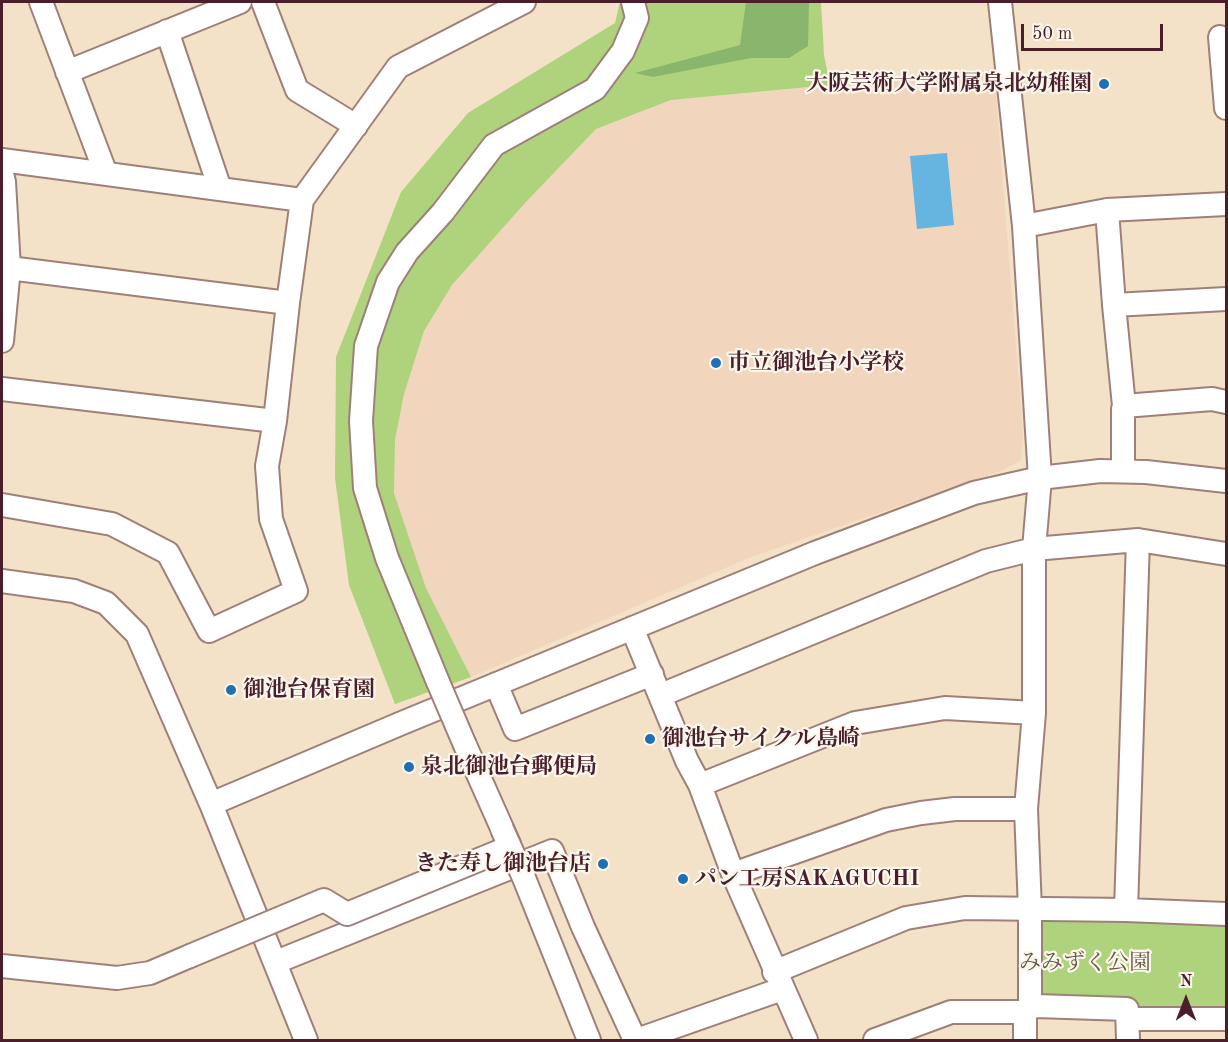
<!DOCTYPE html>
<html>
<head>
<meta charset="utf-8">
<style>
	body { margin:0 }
	#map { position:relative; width:1228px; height:1042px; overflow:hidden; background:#f3e2c7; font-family:"Old Standard TT",serif }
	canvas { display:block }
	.frame { position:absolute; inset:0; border:3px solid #4a1f2b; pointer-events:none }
	.north { position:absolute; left:1156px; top:970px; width:60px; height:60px; -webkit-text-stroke:4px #fbf7ec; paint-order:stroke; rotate:0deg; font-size:16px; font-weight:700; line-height:24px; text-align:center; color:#4a1f2b }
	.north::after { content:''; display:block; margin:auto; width:21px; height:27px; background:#4a1f2b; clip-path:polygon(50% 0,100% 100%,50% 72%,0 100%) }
	.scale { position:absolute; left:1021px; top:24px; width:142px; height:27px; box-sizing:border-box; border:3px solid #4a1f2b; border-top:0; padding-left:8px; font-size:18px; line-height:21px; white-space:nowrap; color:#4a1f2b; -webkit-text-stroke:4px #fbf7ec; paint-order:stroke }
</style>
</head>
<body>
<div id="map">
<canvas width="1228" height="1042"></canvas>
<div class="frame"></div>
<div class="north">N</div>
<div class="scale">50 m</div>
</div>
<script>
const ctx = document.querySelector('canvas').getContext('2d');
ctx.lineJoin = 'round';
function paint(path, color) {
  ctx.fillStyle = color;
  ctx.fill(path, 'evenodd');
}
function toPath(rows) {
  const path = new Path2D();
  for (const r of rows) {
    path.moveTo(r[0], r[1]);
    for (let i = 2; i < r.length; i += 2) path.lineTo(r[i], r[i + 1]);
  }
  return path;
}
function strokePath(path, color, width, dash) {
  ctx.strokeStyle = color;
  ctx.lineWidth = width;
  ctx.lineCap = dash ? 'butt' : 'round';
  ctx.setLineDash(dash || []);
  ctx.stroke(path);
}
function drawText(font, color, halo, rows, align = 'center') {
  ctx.font = font + ' "Old Standard TT","Noto Serif JP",serif';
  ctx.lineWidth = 4.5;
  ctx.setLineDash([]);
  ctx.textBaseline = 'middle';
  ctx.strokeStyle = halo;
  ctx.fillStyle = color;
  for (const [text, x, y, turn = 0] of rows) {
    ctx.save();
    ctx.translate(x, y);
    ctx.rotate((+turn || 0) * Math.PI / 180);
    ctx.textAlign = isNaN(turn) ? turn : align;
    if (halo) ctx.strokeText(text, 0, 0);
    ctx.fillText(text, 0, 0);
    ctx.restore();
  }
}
paint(toPath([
	[994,70,1023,433,1021,460,1001,471,751,557,471,677,426,588,394,493,395,440,404,394,424,331,452,285,526,202,596,129,671,100]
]), '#f1d5bd');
paint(toPath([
	[620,2,821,2,824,55,830,85,671,100,596,129,526,202,452,285,424,331,404,394,395,440,394,493,426,588,471,677,395,704,349,585,335,478,336,357,401,192,468,113,615,23],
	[1039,916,1226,922,1226,1012,1036,1006]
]), '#aed37c');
paint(toPath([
	[746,2,809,2,808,46,789,58,751,58,653,77,635,73,740,45]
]), '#8ab56c');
paint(toPath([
	[947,153,954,225,917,229,910,156]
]), '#66b4e0');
const minor = toPath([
	[41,2,106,174],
	[263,2,297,90,356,126],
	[1000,2,1024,226,1040,478,1034,549,1034,713,1026,809,1030,910,1030,1008],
	[167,31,220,189],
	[1220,37,1226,108],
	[67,72,240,2],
	[2,160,302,200],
	[2,174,4,182,9,268,2,341],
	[1107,210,1114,305,1124,406,1123,409,1123,471],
	[1024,226,1107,210,1226,204],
	[2,270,9,268,288,303],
	[1114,305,1226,299],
	[2,389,275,421],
	[1124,406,1212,399,1226,402],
	[2,505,112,524,168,553,209,631,296,591,271,519,267,466,275,421,288,303,302,200,398,67,524,2],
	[1138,540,1126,910,1226,914],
	[2,581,74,591,106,603,137,634,211,804,306,1040],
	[632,628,687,761,700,785,733,874,806,1040],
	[438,682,387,558,365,488,361,421,366,346,388,282,407,252,443,212,494,145,595,89,623,51,637,18,633,2],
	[496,684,515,729,652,674],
	[661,695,986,561,1034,549,1138,540,1226,554],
	[465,745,509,844],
	[700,785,855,723,945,708,1034,713],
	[211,804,402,723,815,553,974,493,1040,478,1100,471,1146,472,1226,481],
	[733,874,886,820,921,813,955,809,1026,809],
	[524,878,589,1040],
	[276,962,552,851,583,927,635,1040],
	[2,966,117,978,150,973,190,956],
	[774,972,906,918,965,908,1126,910],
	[1025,1012,1025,1040],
	[1128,1019,1226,1019],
	[637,1040,782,989],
	[875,1040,951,1012,1025,1012,1030,1008,1036,1006,1127,1009,1128,1040]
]);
strokePath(minor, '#9e8079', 26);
strokePath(minor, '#fff', 22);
const minorBridge = toPath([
	[438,682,465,745],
	[502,829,524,878],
	[190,956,324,900,347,914,510,847]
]);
strokePath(minorBridge, '#9e8079', 26, []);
strokePath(minorBridge, '#fff', 22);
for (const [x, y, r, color] of [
	[1104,84,6,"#1f6fb2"],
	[716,363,6,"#1f6fb2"],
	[231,690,6,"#1f6fb2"],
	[650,739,6,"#1f6fb2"],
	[409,767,6,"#1f6fb2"],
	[603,864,6,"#1f6fb2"],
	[683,879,6,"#1f6fb2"]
]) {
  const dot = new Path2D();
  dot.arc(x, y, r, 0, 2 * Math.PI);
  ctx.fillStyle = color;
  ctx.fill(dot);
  strokePath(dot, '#fbf7ec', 2);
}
drawText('bold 22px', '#4a1f2b', '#fbf7ec', [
	["大阪芸術大学附属泉北幼稚園",1092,84,"right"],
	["市立御池台小学校",728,363],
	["御池台保育園",243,690],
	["御池台サイクル島崎",662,739],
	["泉北御池台郵便局",421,767],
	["きた寿し御池台店",591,864,"right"],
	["パン工房SAKAGUCHI",695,879]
], 'left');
drawText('22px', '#685543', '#fbf7ec', [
	["みみずく公園",1085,963]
]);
</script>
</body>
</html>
